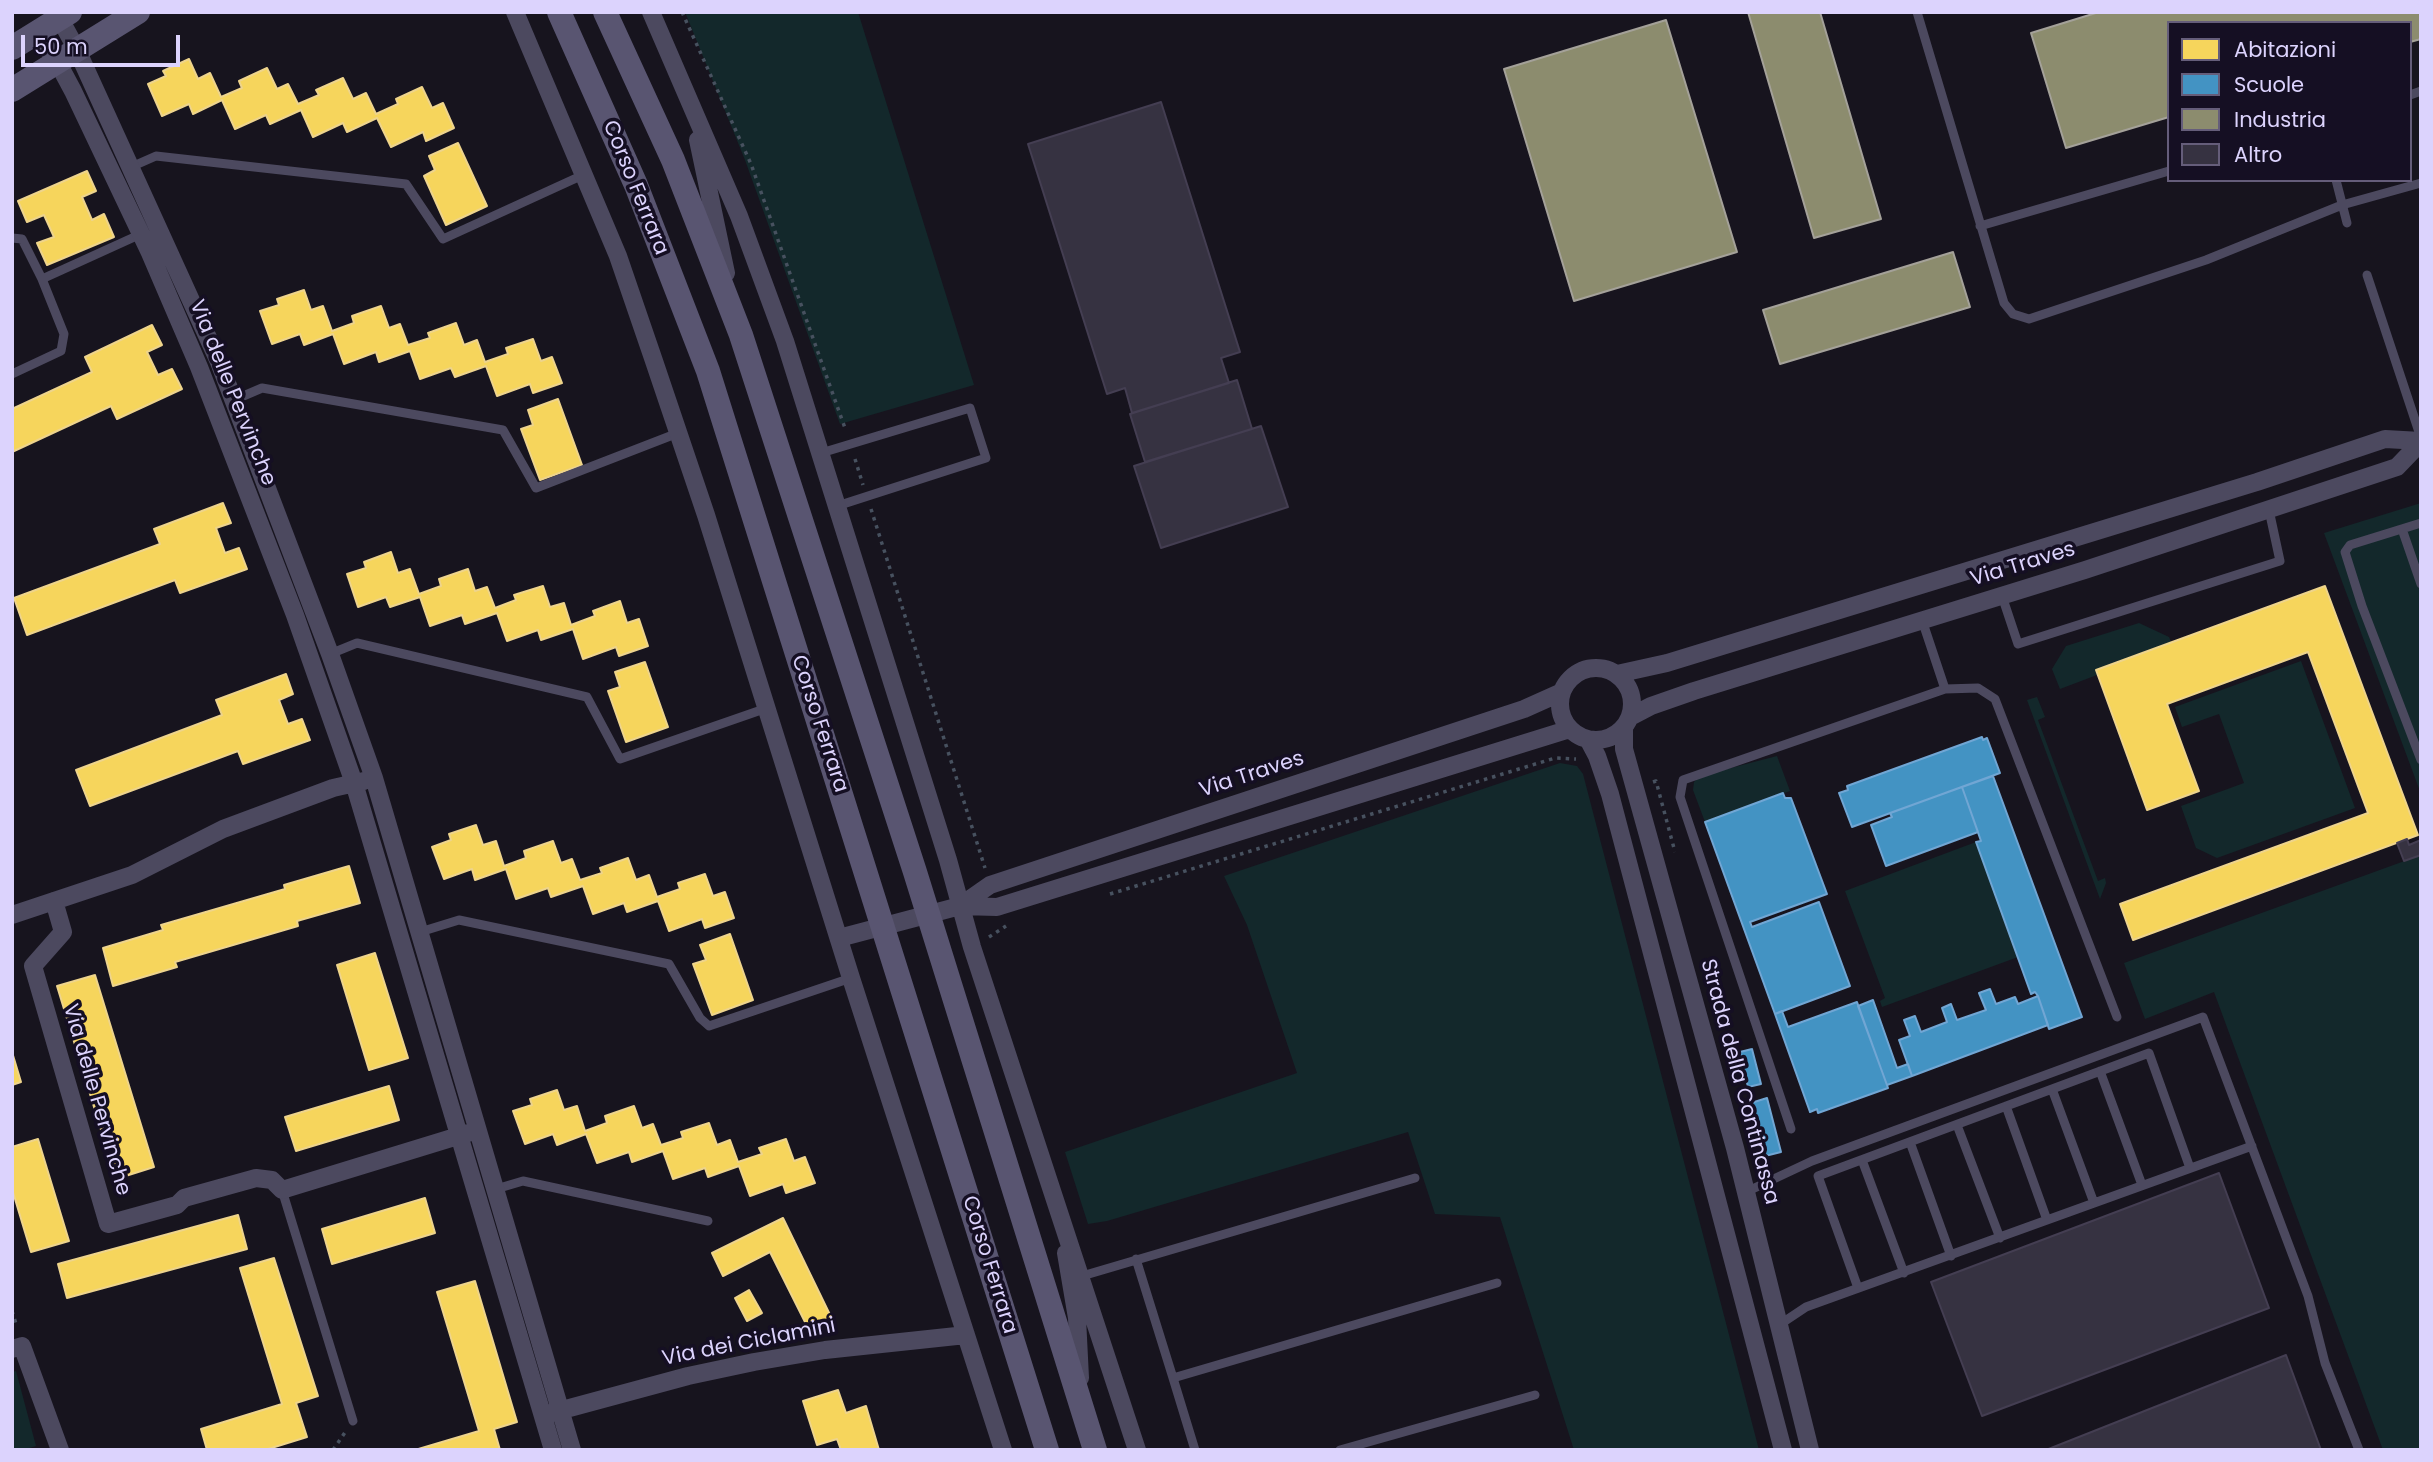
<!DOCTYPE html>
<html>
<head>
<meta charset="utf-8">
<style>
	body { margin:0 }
	#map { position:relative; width:2433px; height:1462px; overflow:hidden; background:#17141e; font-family:Poppins,sans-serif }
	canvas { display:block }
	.frame { position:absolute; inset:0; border:14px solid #dcd3fd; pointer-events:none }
	.legend { position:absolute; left:2167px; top:21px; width:245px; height:161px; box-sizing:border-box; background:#150f23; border:2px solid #655d7a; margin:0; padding:9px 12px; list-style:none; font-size:21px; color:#dcd3fd }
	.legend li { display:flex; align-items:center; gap:14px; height:35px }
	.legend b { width:35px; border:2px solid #655d7a }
	.scale { position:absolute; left:21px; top:35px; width:159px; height:32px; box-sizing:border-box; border:4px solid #dcd3fd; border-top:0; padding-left:9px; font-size:21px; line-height:24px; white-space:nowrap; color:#dcd3fd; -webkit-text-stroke:5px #150f23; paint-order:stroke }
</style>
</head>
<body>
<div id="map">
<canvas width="2433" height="1462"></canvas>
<div class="frame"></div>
<ul class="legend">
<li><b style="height:19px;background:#f6d55c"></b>Abitazioni</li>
<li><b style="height:19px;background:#4393c3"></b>Scuole</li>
<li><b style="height:19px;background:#8c8c6e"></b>Industria</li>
<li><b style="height:19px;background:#363241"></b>Altro</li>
</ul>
<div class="scale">50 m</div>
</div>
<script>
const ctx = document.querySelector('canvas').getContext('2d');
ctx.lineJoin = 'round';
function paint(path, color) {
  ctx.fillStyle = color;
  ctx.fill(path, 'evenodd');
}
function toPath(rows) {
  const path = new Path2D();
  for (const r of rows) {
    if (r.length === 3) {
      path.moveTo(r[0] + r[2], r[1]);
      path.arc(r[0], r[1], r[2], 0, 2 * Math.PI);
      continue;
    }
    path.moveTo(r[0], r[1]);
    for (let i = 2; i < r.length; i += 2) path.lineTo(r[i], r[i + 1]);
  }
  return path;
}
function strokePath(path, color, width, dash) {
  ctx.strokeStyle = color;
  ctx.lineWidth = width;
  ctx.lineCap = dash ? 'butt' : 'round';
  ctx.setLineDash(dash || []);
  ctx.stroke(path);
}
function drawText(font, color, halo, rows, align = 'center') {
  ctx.font = font + ' Poppins,sans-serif';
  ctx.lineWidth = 7;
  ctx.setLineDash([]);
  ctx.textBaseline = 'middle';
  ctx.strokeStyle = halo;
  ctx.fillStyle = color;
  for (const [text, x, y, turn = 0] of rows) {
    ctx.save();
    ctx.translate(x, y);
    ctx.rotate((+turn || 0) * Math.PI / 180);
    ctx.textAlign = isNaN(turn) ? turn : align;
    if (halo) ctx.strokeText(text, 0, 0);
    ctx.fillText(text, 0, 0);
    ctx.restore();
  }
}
paint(toPath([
	[685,12,858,12,974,385,840,424,745,160],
	[2421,503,2421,794,2324,533],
	[2139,623,2169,637,2171,642,2096,670,2097,675,2060,689,2052,669,2066,646],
	[2301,661,2355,808,2217,858,2196,848,2181,806,2244,783,2219,714,2182,727,2175,707],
	[2037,697,2045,717,2038,720,2098,881,2105,878,2106,883,2100,899,2027,700],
	[1777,756,1790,791,1705,822,1693,790,1694,782,1700,776],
	[1560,763,1577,766,1583,774,1759,1450,1574,1450,1500,1217,1435,1214,1408,1132,1107,1221,1088,1224,1065,1152,1297,1073,1247,925,1224,876],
	[1976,842,2018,957,1882,1007,1880,1001,1885,998,1845,891],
	[2421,855,2421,1450,2383,1450,2214,992,2145,1019,2124,963],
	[16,1371,36,1446,23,1450,12,1450,12,1372]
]), '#13282b');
const homes = toPath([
	[189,59,198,79,210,73,221,97,242,88,239,81,267,68,277,89,288,84,298,104,319,95,316,90,343,78,353,99,366,93,376,114,398,104,396,99,422,87,432,108,443,103,454,128,426,141,423,132,391,147,377,118,347,132,343,123,313,137,301,110,270,124,266,115,235,129,222,100,193,114,189,104,162,116,148,84,166,76,163,71,189,59],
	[458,143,487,206,446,225,424,176,435,170,429,156,458,143],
	[87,171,96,191,82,197,92,220,104,214,114,237,47,265,37,243,54,237,44,215,27,222,18,201,87,171],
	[304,290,311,310,323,306,332,331,354,323,352,316,381,306,389,328,400,324,408,345,430,338,428,333,456,323,464,345,477,340,485,362,508,354,506,348,533,339,541,361,552,357,562,383,533,393,530,384,497,396,486,366,455,377,451,368,420,379,410,351,379,362,376,352,344,364,333,334,304,345,300,334,272,344,260,311,279,305,277,299,304,290],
	[152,325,162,345,147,352,158,375,172,369,182,389,117,419,111,406,12,452,12,409,92,372,85,357,152,325],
	[558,399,582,465,540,480,521,429,533,425,528,410,558,399],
	[223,503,231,523,216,528,225,553,239,548,247,569,180,593,175,580,27,635,14,598,160,544,154,529,223,503],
	[391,552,398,573,410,569,419,594,441,586,439,579,468,569,475,591,487,587,495,608,516,600,514,595,543,586,550,607,564,603,571,625,595,616,593,611,620,601,627,623,639,619,648,646,619,656,616,647,583,659,573,629,541,640,538,630,507,641,497,613,465,624,462,615,430,626,420,597,390,607,386,597,358,607,347,574,366,568,364,562,391,552],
	[2325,586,2418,835,2133,940,2120,904,2368,813,2308,652,2167,704,2199,791,2147,810,2096,670,2325,586],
	[645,662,668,727,626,742,608,691,620,687,615,672,645,662],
	[286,674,293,694,279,700,288,724,302,719,310,740,243,764,238,751,90,806,76,770,222,715,216,700,286,674],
	[476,825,483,845,496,841,504,866,526,858,524,851,553,841,561,863,572,859,580,880,602,873,600,868,628,858,636,880,649,875,657,897,680,889,678,883,705,874,713,896,725,892,734,918,705,928,702,919,669,931,658,901,627,912,624,903,593,914,583,886,551,897,548,888,516,899,506,869,475,880,472,869,444,879,432,847,451,840,449,834,476,825],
	[349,866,360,903,297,921,298,926,175,962,177,967,113,986,103,948,163,930,161,925,285,889,284,885,349,866],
	[730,934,753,1000,712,1015,693,964,706,960,700,945,730,934],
	[375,953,408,1058,369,1070,337,965,375,953],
	[95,975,154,1167,116,1179,57,986,95,975],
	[12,1052,21,1082,12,1085,12,1052],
	[389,1086,399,1120,296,1151,285,1117,389,1086],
	[557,1090,564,1110,577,1106,585,1131,607,1123,605,1116,634,1106,642,1128,653,1124,661,1145,683,1138,681,1132,709,1123,717,1145,730,1140,738,1162,762,1154,759,1148,786,1139,794,1161,805,1157,815,1183,786,1193,783,1184,750,1196,739,1166,708,1177,705,1168,673,1179,663,1151,632,1162,629,1152,597,1163,586,1134,557,1145,553,1134,525,1144,513,1111,532,1105,530,1099,557,1090],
	[38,1139,69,1241,31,1252,12,1189,12,1147,38,1139],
	[425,1198,435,1233,332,1264,322,1229,425,1198],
	[238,1215,247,1249,67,1298,58,1264,238,1215],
	[783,1218,834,1323,811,1334,770,1252,723,1276,712,1253,783,1218],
	[274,1258,318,1396,296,1403,307,1437,265,1450,207,1450,201,1429,282,1404,240,1268,274,1258],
	[475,1281,517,1422,494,1429,500,1450,415,1450,479,1431,437,1292,475,1281],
	[749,1290,762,1313,747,1321,735,1298,749,1290],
	[838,1390,846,1413,866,1406,879,1450,841,1450,837,1439,817,1445,803,1401,838,1390]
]);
paint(homes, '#f6d55c');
strokePath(homes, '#eed48c', 2);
const schools = toPath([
	[1982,737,1983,740,1987,738,2000,773,1852,827,1839,793,1848,790,1847,786,1982,737],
	[1993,776,2082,1017,2049,1029,2038,996,2035,992,2031,994,1976,842,1981,841,1962,787,1993,776],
	[1962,787,1978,832,1886,866,1871,825,1892,817,1890,813,1962,787],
	[1783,793,1785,798,1791,798,1827,894,1750,922,1752,927,1819,902,1850,986,1775,1014,1705,822,1783,793],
	[1990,989,1996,1004,2015,997,2018,1004,2038,996,2048,1025,1912,1076,1899,1040,1910,1036,1904,1020,1915,1016,1921,1032,1947,1022,1942,1008,1951,1004,1957,1020,1986,1010,1979,993,1990,989],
	[1873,1000,1897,1068,1908,1064,1912,1076,1887,1085,1858,1006,1873,1000],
	[1857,1002,1888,1088,1818,1113,1817,1109,1810,1112,1775,1014,1782,1011,1788,1027,1857,1002],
	[1752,1049,1761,1084,1748,1087,1740,1052,1752,1049],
	[1767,1098,1781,1152,1765,1156,1751,1103,1767,1098]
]);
paint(schools, '#4393c3');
strokePath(schools, '#71a6d4', 2);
const industry = toPath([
	[1748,12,1820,12,1881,219,1814,238,1748,12],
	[2099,12,2421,12,2421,39,2410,42,2410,23,2169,23,2169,117,2066,148,2031,33,2099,12],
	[1666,20,1737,252,1574,301,1504,69,1666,20],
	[1953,252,1970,307,1780,364,1763,310,1953,252]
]);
paint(industry, '#8c8c6e');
strokePath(industry, '#a4a199', 2);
const building = toPath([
	[1161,102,1240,352,1221,358,1229,383,1132,413,1125,388,1107,394,1028,144,1161,102],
	[1237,380,1252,429,1145,462,1130,414,1237,380],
	[1261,426,1288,507,1161,548,1134,466,1261,426],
	[2407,839,2409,845,2421,840,2421,855,2404,861,2397,843,2407,839],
	[2219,1173,2269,1308,1982,1416,1931,1282,2219,1173],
	[2286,1355,2321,1450,2046,1450,2286,1355]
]);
paint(building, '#363241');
strokePath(building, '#443e52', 2);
strokePath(toPath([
	[682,12,751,164,846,431],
	[855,459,863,485],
	[871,509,985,868],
	[1653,782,1656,781,1675,852],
	[1110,894,1555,758,1576,759],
	[989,937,1006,926],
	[12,1311,17,1327],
	[333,1450,346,1431]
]), '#47515f', 3.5, [3.5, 5]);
strokePath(toPath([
	[1917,12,2004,303,2013,314,2029,319,2206,260,2342,205,2421,183],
	[2410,95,2421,91],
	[131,167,156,156,406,184,443,239,583,175],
	[2336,180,2347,223],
	[1980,226,2169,171],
	[12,238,22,239,42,279,64,334,61,351,12,374],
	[2367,275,2421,438],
	[42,279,141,234],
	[234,400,262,388,503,430,536,488,678,433],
	[821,453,970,408,986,458,837,506],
	[2421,523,2350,545,2345,552,2362,606,2421,760],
	[2402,529,2421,584],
	[2002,596,2018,644,2280,561,2269,510],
	[1922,620,1945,689,1978,688,1995,699,2117,1017],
	[330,654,357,643,587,697,620,759,767,708],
	[420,932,459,920,669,964,700,1018,709,1026,851,978],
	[2100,1071,2142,1185],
	[2052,1089,2094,1203],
	[2006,1106,2047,1220],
	[1957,1125,2000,1238],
	[1791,1129,1680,797,1683,780,1945,689],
	[1910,1142,1951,1256],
	[1862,1160,1904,1273],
	[496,1189,523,1181,708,1221],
	[282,1190,353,1421],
	[1746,1192,1812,1161,2203,1017,2308,1296,2325,1363,2359,1450],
	[1136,1259,1173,1378,1497,1283],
	[1082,1276,1415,1178],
	[1858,1288,1818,1176,2149,1053,2190,1168],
	[1779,1325,1806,1307,2252,1146],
	[1173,1378,1195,1450],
	[1340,1450,1535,1395]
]), '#4c495f', 9);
strokePath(toPath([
	[515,12,618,256,654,361,706,515,851,978,1003,1450],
	[651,12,739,216,785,341,948,860,972,947,1137,1450],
	[60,19,77,50,219,362,330,654,374,778,572,1450],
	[36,33,58,63,73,91,150,253,199,367,295,615,354,783,553,1450],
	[698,140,726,273],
	[1596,704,36],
	[1617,674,1667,663,2257,482,2385,439,2421,441],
	[1630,717,1651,706,1694,691,2085,570,2397,467,2421,442],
	[1624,727,1624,749,1735,1148,1810,1450],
	[1588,739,1597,756,1610,794,1783,1450],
	[54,901,63,932,33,966,108,1224,177,1205,184,1198,256,1178,272,1180,282,1190,468,1133],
	[960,906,997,907,1570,729],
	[12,915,132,875,223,829,333,788,364,781],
	[839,938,960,906,990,885,1524,709,1562,692],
	[1066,1253,1077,1318,1080,1378],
	[12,1349,22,1346,60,1450],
	[551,1413,688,1376,754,1362,825,1350,966,1335]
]), '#4c495f', 18);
strokePath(toPath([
	[559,12,636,185,708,371,1047,1450],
	[605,12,673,160,741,335,915,872,1095,1450],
	[12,48,70,12],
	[12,90,138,12]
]), '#595571', 24);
drawText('21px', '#dcd3fd', '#150f23', [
	["Corso Ferrara",635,188,68],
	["Via delle Pervinche",232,393,68],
	["Via Traves",2023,565,-17],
	["Corso Ferrara",819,724,72],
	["Via Traves",1252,775,-18],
	["Strada della Continassa",1739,1082,75],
	["Via delle Pervinche",96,1100,74],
	["Corso Ferrara",989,1265,73],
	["Via dei Ciclamini",749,1343,-11]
]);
</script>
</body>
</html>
